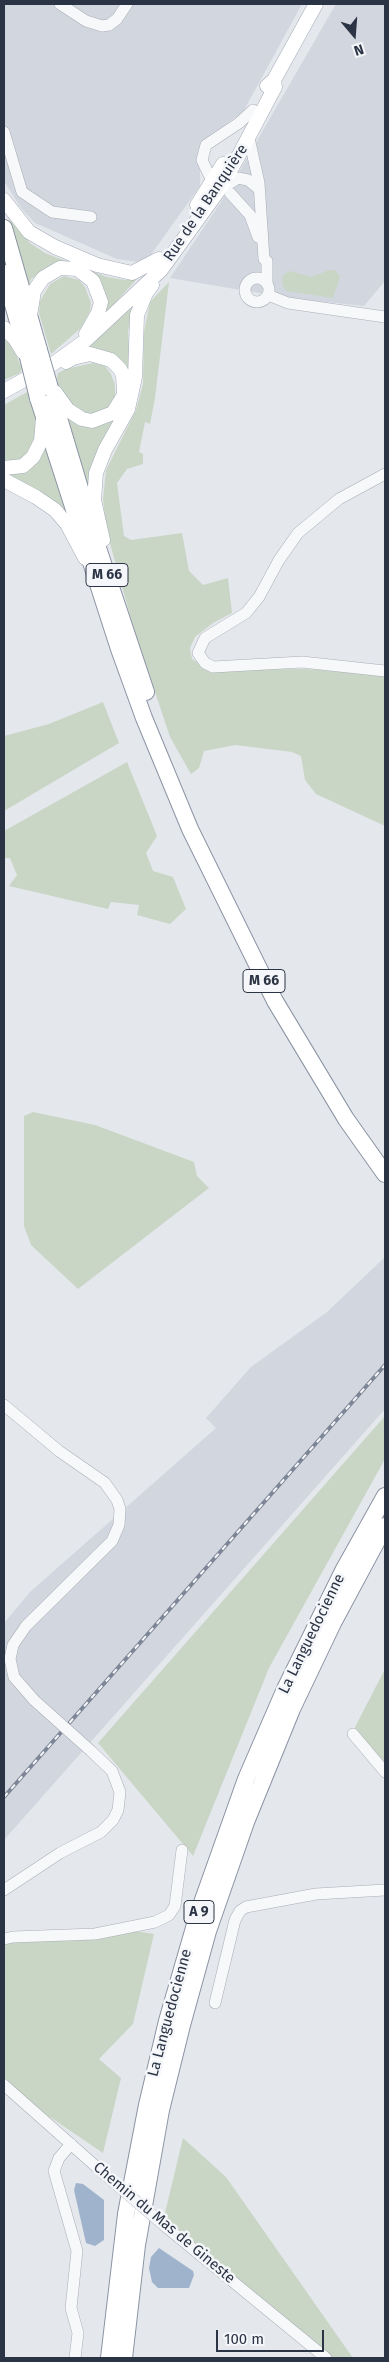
<!DOCTYPE html>
<html>
<head>
<meta charset="utf-8">
<style>
	body { margin:0 }
	#map { position:relative; width:389px; height:2362px; overflow:hidden; background:#e4e7ec; font-family:"Fira Sans",sans-serif }
	canvas { display:block }
	.frame { position:absolute; inset:0; border:5px solid #2b3445; pointer-events:none }
	.north { position:absolute; left:329px; top:10px; width:50px; height:50px; -webkit-text-stroke:4px #f4f6f9; paint-order:stroke; rotate:162deg; font-size:14px; font-weight:700; line-height:20px; text-align:center; color:#2b3445 }
	.north::after { content:''; display:block; margin:auto; width:18px; height:22px; background:#2b3445; clip-path:polygon(50% 0,100% 100%,50% 72%,0 100%) }
	.scale { position:absolute; left:216px; top:2330px; width:108px; height:22px; box-sizing:border-box; border:2px solid #2b3445; border-top:0; padding-left:6px; font-size:15px; line-height:18px; white-space:nowrap; color:#2b3445; -webkit-text-stroke:4px #f4f6f9; paint-order:stroke }
</style>
</head>
<body>
<div id="map">
<canvas width="389" height="2362"></canvas>
<div class="frame"></div>
<div class="north">N</div>
<div class="scale">100 m</div>
</div>
<script>
const ctx = document.querySelector('canvas').getContext('2d');
ctx.lineJoin = 'round';
function paint(path, color) {
  ctx.fillStyle = color;
  ctx.fill(path, 'evenodd');
}
function toPath(rows) {
  const path = new Path2D();
  for (const r of rows) {
    if (r.length === 3) {
      path.moveTo(r[0] + r[2], r[1]);
      path.arc(r[0], r[1], r[2], 0, 2 * Math.PI);
      continue;
    }
    path.moveTo(r[0], r[1]);
    for (let i = 2; i < r.length; i += 2) path.lineTo(r[i], r[i + 1]);
  }
  return path;
}
function strokePath(path, color, width, dash) {
  ctx.strokeStyle = color;
  ctx.lineWidth = width;
  ctx.lineCap = dash ? 'butt' : 'round';
  ctx.setLineDash(dash || []);
  ctx.stroke(path);
}
function drawText(font, color, halo, rows, align = 'center') {
  ctx.font = font + ' "Fira Sans",sans-serif';
  ctx.lineWidth = 5;
  ctx.setLineDash([]);
  ctx.textBaseline = 'middle';
  ctx.strokeStyle = halo;
  ctx.fillStyle = color;
  for (const [text, x, y, turn = 0] of rows) {
    ctx.save();
    ctx.translate(x, y);
    ctx.rotate((+turn || 0) * Math.PI / 180);
    ctx.textAlign = isNaN(turn) ? turn : align;
    if (halo) ctx.strokeText(text, 0, 0);
    ctx.fillText(text, 0, 0);
    ctx.restore();
  }
}
paint(toPath([
	[4,4,302,4,243,112,208,137,200,147,200,186,145,263,117,259,35,223,21,208,4,181],
	[336,4,385,4,385,281,364,306,288,298,170,278,225,196],
	[385,1257,385,1409,4,1840,4,1623,30,1592,216,1428,206,1418,251,1367,327,1312]
]), '#d2d6de');
paint(toPath([
	[8,218,30,243,45,253,107,277,125,280,137,279,103,316,106,298,105,291,94,276,46,269,31,279,29,285],
	[329,270,336,271,340,277,333,298,286,291,282,284,283,276,289,271,312,277],
	[64,276,79,280,85,287,91,303,90,311,81,328,51,354,39,313,40,301,50,284],
	[169,282,155,398,150,424,145,422,139,452,143,454,143,464,127,469,117,483,124,536,131,540,182,533,189,571,203,585,228,578,232,613,213,623,195,637,190,648,192,659,209,670,303,669,385,674,385,826,316,794,305,780,301,756,292,752,235,745,204,751,199,768,191,774,170,737,133,626,106,529,103,499,106,470,136,410,143,384,144,332,150,302],
	[134,306,128,331,130,379,116,356,107,351,81,350],
	[4,337,11,343,22,369,20,373,4,380],
	[93,363,105,366,111,374,115,385,115,396,106,412,90,414,84,414,71,403,58,386,57,378,58,373,66,369],
	[29,391,36,412,37,436,28,456,20,461,4,463,4,405],
	[63,414,83,427,107,423,119,414,93,465,88,482,89,499],
	[46,448,66,514,4,473,38,461],
	[103,702,119,743,4,811,4,736,49,724],
	[127,762,157,836,146,853,153,871,173,877,186,909,170,924,137,915,139,905,111,902,108,909,9,886,17,875,10,858,4,858,4,831],
	[33,1112,95,1125,194,1162,197,1176,209,1188,78,1289,31,1245,24,1226,24,1116],
	[385,1416,385,1459,269,1668,193,1856,98,1743],
	[385,1669,385,1767,353,1731],
	[128,1930,154,1934,133,2024,99,2059,121,2078,103,2153,50,2117,46,2119,4,2083,4,1944,30,1939],
	[183,2138,226,2177,353,2358,330,2358,164,2217]
]), '#c9d6c5');
paint(toPath([
	[76,2183,83,2184,104,2200,104,2240,95,2246,86,2243,74,2190],
	[159,2248,193,2271,194,2275,189,2288,158,2288,152,2282,149,2268,151,2257]
]), '#9fb4cc');
const minor = toPath([
	[60,4,86,21,102,26,109,25,117,19,127,4],
	[4,132,22,192,52,212,91,217],
	[249,138,259,183,264,259,267,261,267,284],
	[209,175,202,160,206,145,239,123,253,110],
	[222,188,238,178,248,180,259,189],
	[230,193,250,215,258,237],
	[257,290,12],
	[268,295,288,303,385,317],
	[385,474,339,499,298,533,279,560,259,597,246,613,205,638,198,653,205,663,213,667,302,662,385,671],
	[4,1405,59,1451,105,1483,117,1500,120,1509,119,1525,112,1541,26,1626,13,1645,10,1659,14,1677,34,1700],
	[353,1734,385,1772],
	[4,1890,60,1853,101,1832,113,1820,118,1810,120,1792,112,1771,91,1751],
	[4,1939,13,1937,95,1934,155,1922,169,1915,175,1906,182,1850],
	[215,2003,235,1920,240,1911,246,1907,316,1894,385,1890],
	[4,2085,109,2178],
	[71,2144,59,2158,54,2171,77,2251,71,2308,78,2333,75,2358],
	[165,2226,326,2358]
]);
const major = toPath([
	[267,86,274,80,316,4],
	[4,200,29,232,55,247,97,265,132,273,159,259],
	[197,205,223,164],
	[30,316,34,291,43,278,60,268,77,269,93,281,101,302,98,313,86,334],
	[4,328,15,339,23,352],
	[4,391,53,364,85,341,161,270,219,190,239,155,275,87,274,80],
	[55,392,68,410,82,419,92,421,113,413,124,395,123,375,120,369,111,360,90,354,73,358,66,362],
	[4,468,23,466,33,457,41,441,43,418],
	[4,480,36,497,55,510,67,524,85,558],
	[103,540,94,500,96,473,105,450,128,409,135,377,137,315,146,293,152,285]
]);
const highway = toPath([
	[4,228,39,350],
	[4,273,28,357],
	[50,388,97,545,146,692],
	[38,398,119,649,144,718,190,829,275,1001,346,1119,385,1174],
	[109,2358,126,2214,147,2105,167,2021,198,1914,246,1779,285,1689,343,1571,385,1496],
	[124,2358,137,2245,161,2110,182,2025,208,1931,246,1822,292,1709,333,1623,385,1526]
]);
strokePath(minor, '#a9aeb7', 12);
strokePath(major, '#a3abb8', 15);
strokePath(highway, '#8b94a3', 18);
strokePath(minor, '#f7f8fa', 11);
strokePath(major, '#fff', 14);
strokePath(highway, '#fff', 16);
const rail = toPath([
	[4,1797,385,1365]
]);
strokePath(rail, '#7d8696', 4);
strokePath(rail, '#f4f6f9', 2, [5.5]);
const minorBridge = toPath([
	[34,1700,91,1751],
	[109,2178,165,2226]
]);
const highwayBridge = toPath([
	[39,350,50,388],
	[28,357,38,398]
]);
strokePath(minorBridge, '#a9aeb7', 12, []);
strokePath(highwayBridge, '#8b94a3', 18, []);
strokePath(minorBridge, '#f7f8fa', 11);
strokePath(highwayBridge, '#fff', 16);
for (const [x, y, w] of [
	[107,575,42],
	[264,981,42],
	[199,1912,30]
]) {
  const box = new Path2D();
  box.roundRect(x - w / 2, y - 11.5, w, 23, 4);
  ctx.fillStyle = '#f4f6f9';
  ctx.fill(box);
  strokePath(box, '#2b3445', 1);
}
drawText('bold 14px', '#2b3445', null, [
	["M 66",107,575],
	["M 66",264,981],
	["A 9",199,1912]
]);
drawText('15px', '#2b3445', '#f4f6f9', [
	["Rue de la Banquière",206,203,-56],
	["La Languedocienne",312,1634,-64],
	["La Languedocienne",170,2013,-75],
	["Chemin du Mas de Gineste",164,2223,40]
]);
</script>
</body>
</html>
